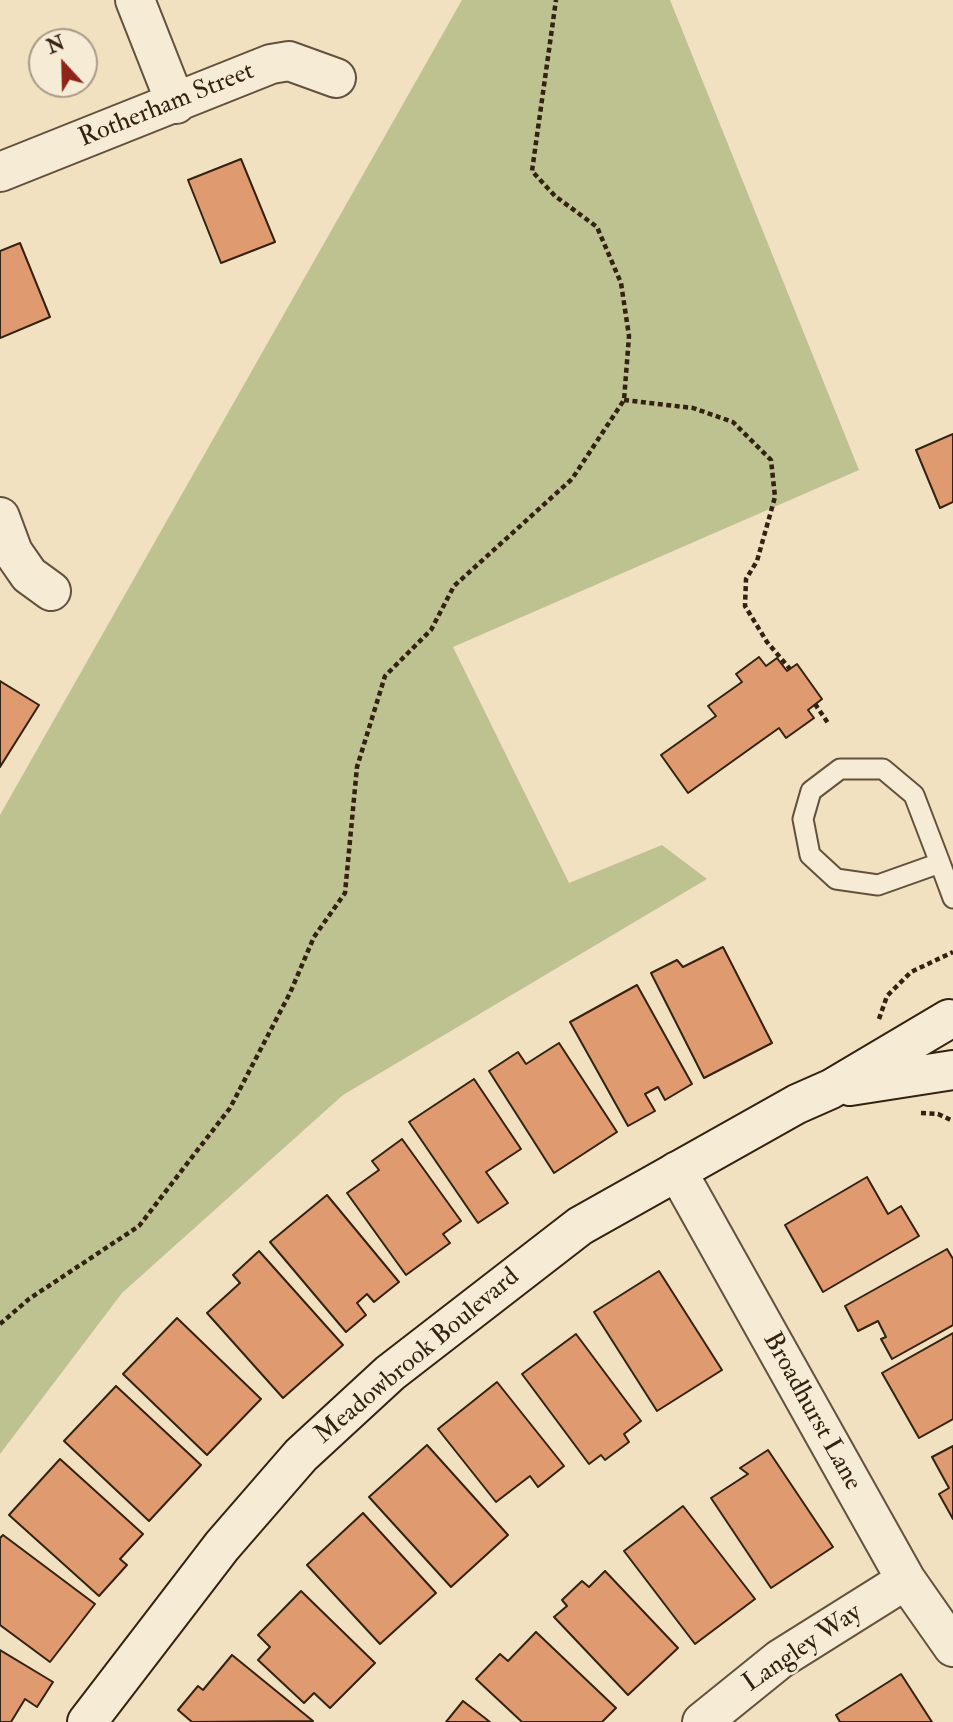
<!DOCTYPE html>
<html>
<head>
<meta charset="utf-8">
<style>
	body { margin:0 }
	#map { position:relative; width:953px; height:1722px; overflow:hidden; background:#f1e1c0; font-family:"IM FELL Double Pica",serif }
	canvas { display:block }
	.north { position:absolute; left:28px; top:28px; width:70px; height:70px; box-sizing:border-box; background:#f6ecd6; border:2px solid #a89b87; border-radius:50%; rotate:338deg; font-size:19px; font-weight:700; line-height:28px; text-align:center; color:#332111 }
	.north::after { content:''; display:block; margin:auto; width:24px; height:32px; background:#8f2418; clip-path:polygon(50% 0,100% 100%,50% 72%,0 100%) }
</style>
</head>
<body>
<div id="map">
<canvas width="953" height="1722"></canvas>
<div class="north">N</div>
</div>
<script>
const ctx = document.querySelector('canvas').getContext('2d');
ctx.lineJoin = 'round';
function paint(path, color) {
  ctx.fillStyle = color;
  ctx.fill(path, 'evenodd');
}
function toPath(rows) {
  const path = new Path2D();
  for (const r of rows) {
    path.moveTo(r[0], r[1]);
    for (let i = 2; i < r.length; i += 2) path.lineTo(r[i], r[i + 1]);
  }
  return path;
}
function strokePath(path, color, width, dash) {
  ctx.strokeStyle = color;
  ctx.lineWidth = width;
  ctx.lineCap = dash ? 'butt' : 'round';
  ctx.setLineDash(dash || []);
  ctx.stroke(path);
}
function drawText(font, color, halo, rows, align = 'center') {
  ctx.font = font + ' "IM FELL Double Pica",serif';
  ctx.lineWidth = 5;
  ctx.setLineDash([]);
  ctx.textBaseline = 'middle';
  ctx.strokeStyle = halo;
  ctx.fillStyle = color;
  for (const [text, x, y, turn = 0] of rows) {
    ctx.save();
    ctx.translate(x, y);
    ctx.rotate((+turn || 0) * Math.PI / 180);
    ctx.textAlign = isNaN(turn) ? turn : align;
    if (halo) ctx.strokeText(text, 0, 0);
    ctx.fillText(text, 0, 0);
    ctx.restore();
  }
}
paint(toPath([
	[462,0,670,0,859,470,453,647,569,883,662,845,707,879,343,1095,122,1293,0,1454,0,815]
]), '#bec290');
const building = toPath([
	[241,159,275,242,221,263,188,180,241,159],
	[20,243,50,317,0,338,0,251,20,243],
	[953,434,953,502,940,508,916,450,953,434],
	[759,657,766,666,777,658,787,671,797,664,822,699,808,710,814,718,786,738,779,728,688,793,661,755,716,716,708,706,742,682,736,674,759,657],
	[0,681,39,705,0,767,0,681],
	[723,947,772,1043,704,1078,651,973,677,960,683,967,723,947],
	[637,985,692,1084,665,1100,658,1087,645,1094,655,1111,628,1126,570,1022,637,985],
	[559,1043,617,1132,554,1173,489,1071,518,1052,526,1064,559,1043],
	[474,1079,521,1149,486,1172,508,1203,478,1223,409,1122,474,1079],
	[402,1139,461,1221,443,1234,450,1243,406,1275,347,1193,379,1170,372,1161,402,1139],
	[867,1177,888,1214,901,1206,919,1236,823,1292,785,1225,867,1177],
	[327,1195,399,1282,374,1302,367,1294,357,1303,366,1315,346,1332,270,1242,327,1195],
	[947,1249,953,1259,953,1325,892,1359,881,1339,886,1337,878,1321,858,1331,845,1306,947,1249],
	[259,1251,343,1345,283,1398,207,1313,240,1283,233,1275,259,1251],
	[659,1271,722,1370,657,1411,594,1312,659,1271],
	[177,1318,261,1399,207,1455,123,1374,177,1318],
	[953,1333,953,1419,919,1438,882,1373,953,1333],
	[576,1334,641,1421,624,1434,629,1442,605,1460,601,1455,589,1464,522,1374,576,1334],
	[497,1382,564,1466,538,1487,530,1476,496,1502,438,1429,497,1382],
	[116,1386,201,1465,149,1521,64,1441,116,1386],
	[427,1445,508,1535,451,1587,369,1497,427,1445],
	[953,1446,953,1519,939,1494,949,1488,932,1457,953,1446],
	[768,1450,833,1547,771,1588,711,1498,748,1474,740,1468,768,1450],
	[60,1459,143,1534,120,1559,127,1565,99,1596,9,1515,60,1459],
	[683,1506,755,1599,695,1644,624,1551,683,1506],
	[363,1513,436,1593,380,1644,307,1565,363,1513],
	[3,1535,95,1604,50,1662,0,1625,0,1538,3,1535],
	[605,1571,678,1648,628,1695,554,1617,567,1606,562,1600,582,1581,589,1587,605,1571],
	[301,1591,375,1663,330,1708,314,1693,304,1703,258,1660,270,1647,258,1635,301,1591],
	[536,1632,616,1708,602,1722,522,1722,476,1679,500,1654,508,1661,536,1632],
	[0,1650,53,1682,37,1707,25,1699,11,1722,0,1722,0,1650],
	[232,1655,313,1721,192,1722,178,1710,198,1686,203,1690,232,1655],
	[901,1674,932,1722,840,1722,836,1715,901,1674],
	[463,1701,490,1722,446,1722,463,1701]
]);
paint(building, '#e09a70');
strokePath(building, '#332111', 2);
const lane = toPath([
	[940,863,878,885,836,879,810,855,803,819,811,791,840,769,883,769,914,795,940,863,953,898]
]);
const street = toPath([
	[135,0,176,104],
	[0,172,271,64,289,61,336,78],
	[0,517,13,552,29,575,51,591],
	[677,1171,906,1580,953,1647],
	[702,1722,780,1659,906,1580]
]);
const secondary = toPath([
	[850,1086,953,1070],
	[87,1722,222,1546,301,1455,390,1373,580,1226,797,1104,831,1089,949,1019]
]);
strokePath(lane, '#62513d', 23);
strokePath(street, '#62513d', 42);
strokePath(secondary, '#332111', 42);
strokePath(toPath([
	[624,400,693,408,733,422,771,460,775,497,757,561,746,579,745,606,767,642,790,669],
	[815,704,828,723],
	[879,1019,887,996,911,972,953,952],
	[921,1113,938,1114,953,1121],
	[0,1324,29,1299,139,1226,230,1108,290,993,314,937,345,893,357,767,385,676,431,630,454,586,572,479,624,400,629,336,621,283,597,227,555,196,532,171,556,0]
]), '#332111', 4.5, [5, 3.5]);
strokePath(lane, '#f6ecd6', 19);
strokePath(street, '#f6ecd6', 38);
strokePath(secondary, '#f6ecd6', 38);
drawText('26px', '#332111', '#f6ecd6', [
	["Rotherham Street",167,106,-22],
	["Meadowbrook Boulevard",418,1357,-40],
	["Broadhurst Lane",811,1412,61],
	["Langley Way",803,1649,-34]
]);
</script>
</body>
</html>
